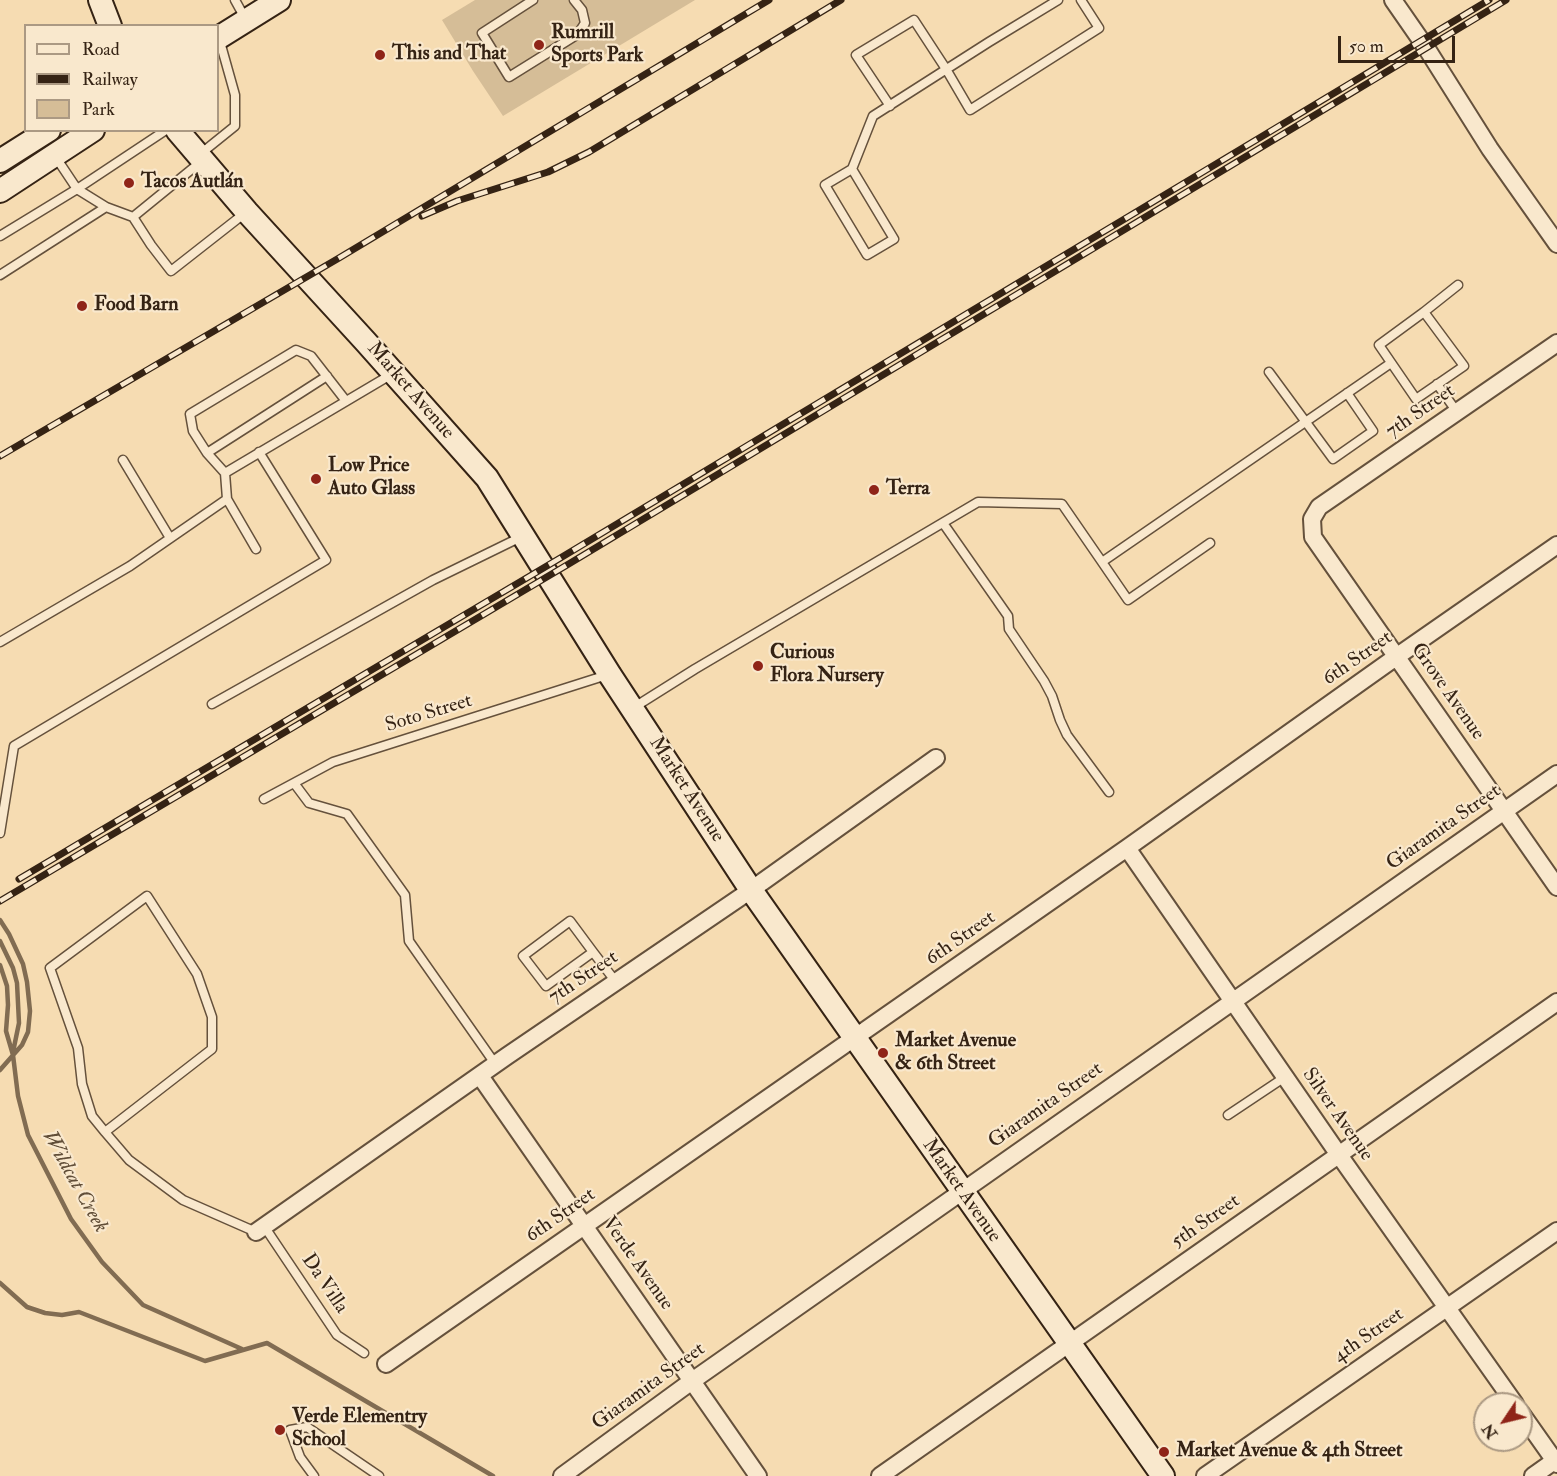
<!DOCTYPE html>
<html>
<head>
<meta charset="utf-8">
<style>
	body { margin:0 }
	#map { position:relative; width:1557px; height:1476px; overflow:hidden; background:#f6dcb2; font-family:"IM FELL Double Pica",serif }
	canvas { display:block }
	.legend { position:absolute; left:24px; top:24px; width:195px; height:108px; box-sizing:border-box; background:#f9e8cd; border:2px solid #ab9983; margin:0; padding:8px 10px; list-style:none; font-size:18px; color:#352314 }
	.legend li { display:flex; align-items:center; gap:12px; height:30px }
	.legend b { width:30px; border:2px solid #ab9983 }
	.north { position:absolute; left:1473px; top:1392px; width:60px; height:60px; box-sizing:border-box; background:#f9e8cd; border:2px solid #ab9983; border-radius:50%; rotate:235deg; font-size:16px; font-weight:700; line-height:24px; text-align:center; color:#352314 }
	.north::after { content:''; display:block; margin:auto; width:21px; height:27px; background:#8f2418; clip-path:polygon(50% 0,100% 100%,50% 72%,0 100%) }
	.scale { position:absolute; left:1338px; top:36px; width:117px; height:27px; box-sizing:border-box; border:3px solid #352314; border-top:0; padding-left:8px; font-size:18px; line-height:21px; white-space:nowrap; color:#352314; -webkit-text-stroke:4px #f9e8cd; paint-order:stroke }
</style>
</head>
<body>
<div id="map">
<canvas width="1557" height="1476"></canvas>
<ul class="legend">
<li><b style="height:8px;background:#f9e8cd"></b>Road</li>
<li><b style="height:8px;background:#352314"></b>Railway</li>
<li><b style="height:16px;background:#d5bd97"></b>Park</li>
</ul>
<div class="north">N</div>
<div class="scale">50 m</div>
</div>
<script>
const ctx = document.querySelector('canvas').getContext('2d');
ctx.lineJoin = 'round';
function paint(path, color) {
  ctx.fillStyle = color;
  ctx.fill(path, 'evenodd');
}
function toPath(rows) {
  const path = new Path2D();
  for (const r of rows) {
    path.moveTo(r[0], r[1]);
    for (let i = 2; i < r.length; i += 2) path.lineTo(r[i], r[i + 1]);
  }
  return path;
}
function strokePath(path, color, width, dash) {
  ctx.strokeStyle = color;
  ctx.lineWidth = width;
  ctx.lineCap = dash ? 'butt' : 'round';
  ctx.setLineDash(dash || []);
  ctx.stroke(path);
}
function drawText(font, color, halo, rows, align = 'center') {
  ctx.font = font + ' "IM FELL Double Pica",serif';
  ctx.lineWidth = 4.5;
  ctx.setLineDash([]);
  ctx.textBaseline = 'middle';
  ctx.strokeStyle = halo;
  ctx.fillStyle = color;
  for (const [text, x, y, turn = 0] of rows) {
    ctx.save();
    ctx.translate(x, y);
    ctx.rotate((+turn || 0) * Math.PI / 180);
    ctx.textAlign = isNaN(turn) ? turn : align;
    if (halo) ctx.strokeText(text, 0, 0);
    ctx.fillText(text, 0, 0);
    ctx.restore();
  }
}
paint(toPath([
	[475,0,695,0,503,116,473,71,442,20]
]), '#d5bd97');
strokePath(toPath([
	[0,920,9,934,23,964,27,982,30,1011,28,1032,22,1045,0,1070],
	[0,941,13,968,17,983,19,1023,13,1052],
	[0,965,7,986,8,1005,6,1031,13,1055,18,1096,28,1135,71,1219,102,1262,143,1305,242,1349],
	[0,1283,27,1307,45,1313,62,1315,79,1312,205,1361,267,1343,493,1476]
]), '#816c52', 4.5);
const lane = toPath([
	[235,0,246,20],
	[533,0,482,33,509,77,578,34,585,23,582,10,574,0],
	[890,106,856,55,914,20,946,69,970,110,1099,28,1081,0],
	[199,155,235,126,235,95,219,38],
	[55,156,77,189,106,207,133,217,151,245,171,271,245,213],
	[852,169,894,239,867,255,825,185,852,169,873,116,989,42,1058,0],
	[133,217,203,160],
	[0,236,77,189,166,130],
	[0,275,106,207],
	[1424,312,1379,345,1416,399,1464,366,1424,312,1458,285],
	[1269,372,1333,459,1373,431,1347,393],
	[1437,384,1457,412],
	[207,453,327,376],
	[123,460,170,538],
	[225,473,207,453,193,431,190,414,296,350,311,356,346,401],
	[227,499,256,549],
	[943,523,1008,616,1009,629,1044,681,1052,696,1060,720,1067,735,1109,792],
	[1102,562,1128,600,1210,543],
	[0,642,130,566,227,499,225,473,392,374],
	[212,704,433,580,523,536],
	[633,708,695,669,978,502,1062,504,1102,562,1391,363],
	[294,783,309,803,347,814,405,895,409,941,496,1065],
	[264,799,333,762,607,675],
	[0,833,14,746,326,560,259,452],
	[593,952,546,986,523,956,570,921,593,952,616,982],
	[1228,1115,1285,1077],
	[105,1132,212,1049,212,1017,197,974,147,896,50,968,78,1048,82,1084,92,1116,105,1132,129,1160,183,1200,256,1232],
	[264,1226,337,1335,364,1353],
	[314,1476,300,1457,290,1430,307,1427,379,1476]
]);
const street = toPath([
	[1393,0,1427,49,1490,149,1557,244],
	[1557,343,1319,507,1312,519,1313,537,1557,887],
	[1127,848,1339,1155,1515,1404],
	[480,1076,758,1476],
	[256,1232,507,1056,751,890,936,758],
	[386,1364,1127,848,1396,657,1557,545],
	[1521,1413,1557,1464],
	[562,1476,692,1381,1557,774],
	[880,1476,1557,1002],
	[1205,1476,1557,1231],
	[1533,1476,1557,1459]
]);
const secondary = toPath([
	[100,0,110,26],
	[218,38,279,0],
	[177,130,247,212,365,341,487,478,610,675,751,890,1163,1476],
	[0,161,49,130],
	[0,191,93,130]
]);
strokePath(lane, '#65513c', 11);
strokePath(street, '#65513c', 20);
strokePath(secondary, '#352314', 26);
strokePath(lane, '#f9e8cd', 8);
strokePath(street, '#f9e8cd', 16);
strokePath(secondary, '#f9e8cd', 22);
const rail = toPath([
	[422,216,457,201,548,172,589,152,841,0],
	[0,456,339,258,769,0],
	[19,879,562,557,1489,0],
	[0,901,567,565,1506,0]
]);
strokePath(rail, '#352314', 7);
strokePath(rail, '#f9e8cd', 4.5, [14]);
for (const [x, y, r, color] of [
	[539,45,6,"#8f2418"],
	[380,55,6,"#8f2418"],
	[129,183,6,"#8f2418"],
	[82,306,6,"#8f2418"],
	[316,479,6,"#8f2418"],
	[874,490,6,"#8f2418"],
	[758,666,6,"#8f2418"],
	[883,1053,6,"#8f2418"],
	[280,1430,6,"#8f2418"],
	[1164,1452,6,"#8f2418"]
]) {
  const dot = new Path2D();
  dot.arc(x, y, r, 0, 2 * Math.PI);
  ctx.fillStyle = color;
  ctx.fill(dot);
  strokePath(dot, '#f9e8cd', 2);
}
drawText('bold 20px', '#352314', '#f9e8cd', [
	["Rumrill",551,34],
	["Sports Park",551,57],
	["This and That",392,55],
	["Tacos Autlán",141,183],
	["Food Barn",94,306],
	["Low Price",328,467],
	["Auto Glass",328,490],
	["Terra",886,490],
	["Curious",770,654],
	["Flora Nursery",770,677],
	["Market Avenue",895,1042],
	["& 6th Street",895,1065],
	["Verde Elementry",292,1418],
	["School",292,1441],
	["Market Avenue & 4th Street",1176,1452]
], 'left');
drawText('20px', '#352314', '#f9e8cd', [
	["Market Avenue",410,391,49],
	["7th Street",1421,412,-35],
	["6th Street",1358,659,-35],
	["Grove Avenue",1447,692,55],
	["Soto Street",429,714,-17],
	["Market Avenue",686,790,57],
	["Giaramita Street",1444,828,-35],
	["6th Street",961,939,-35],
	["7th Street",584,978,-34],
	["Giaramita Street",1046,1106,-35],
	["Silver Avenue",1337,1115,55],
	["Market Avenue",961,1191,55],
	["6th Street",561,1216,-35],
	["5th Street",1206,1222,-35],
	["Verde Avenue",637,1264,55],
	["Da Villa",324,1284,56],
	["4th Street",1369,1336,-35],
	["Giaramita Street",649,1387,-36]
]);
drawText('italic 21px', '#614e38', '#f9e8cd', [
	["Wildcat Creek",74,1182,61]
]);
</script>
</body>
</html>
